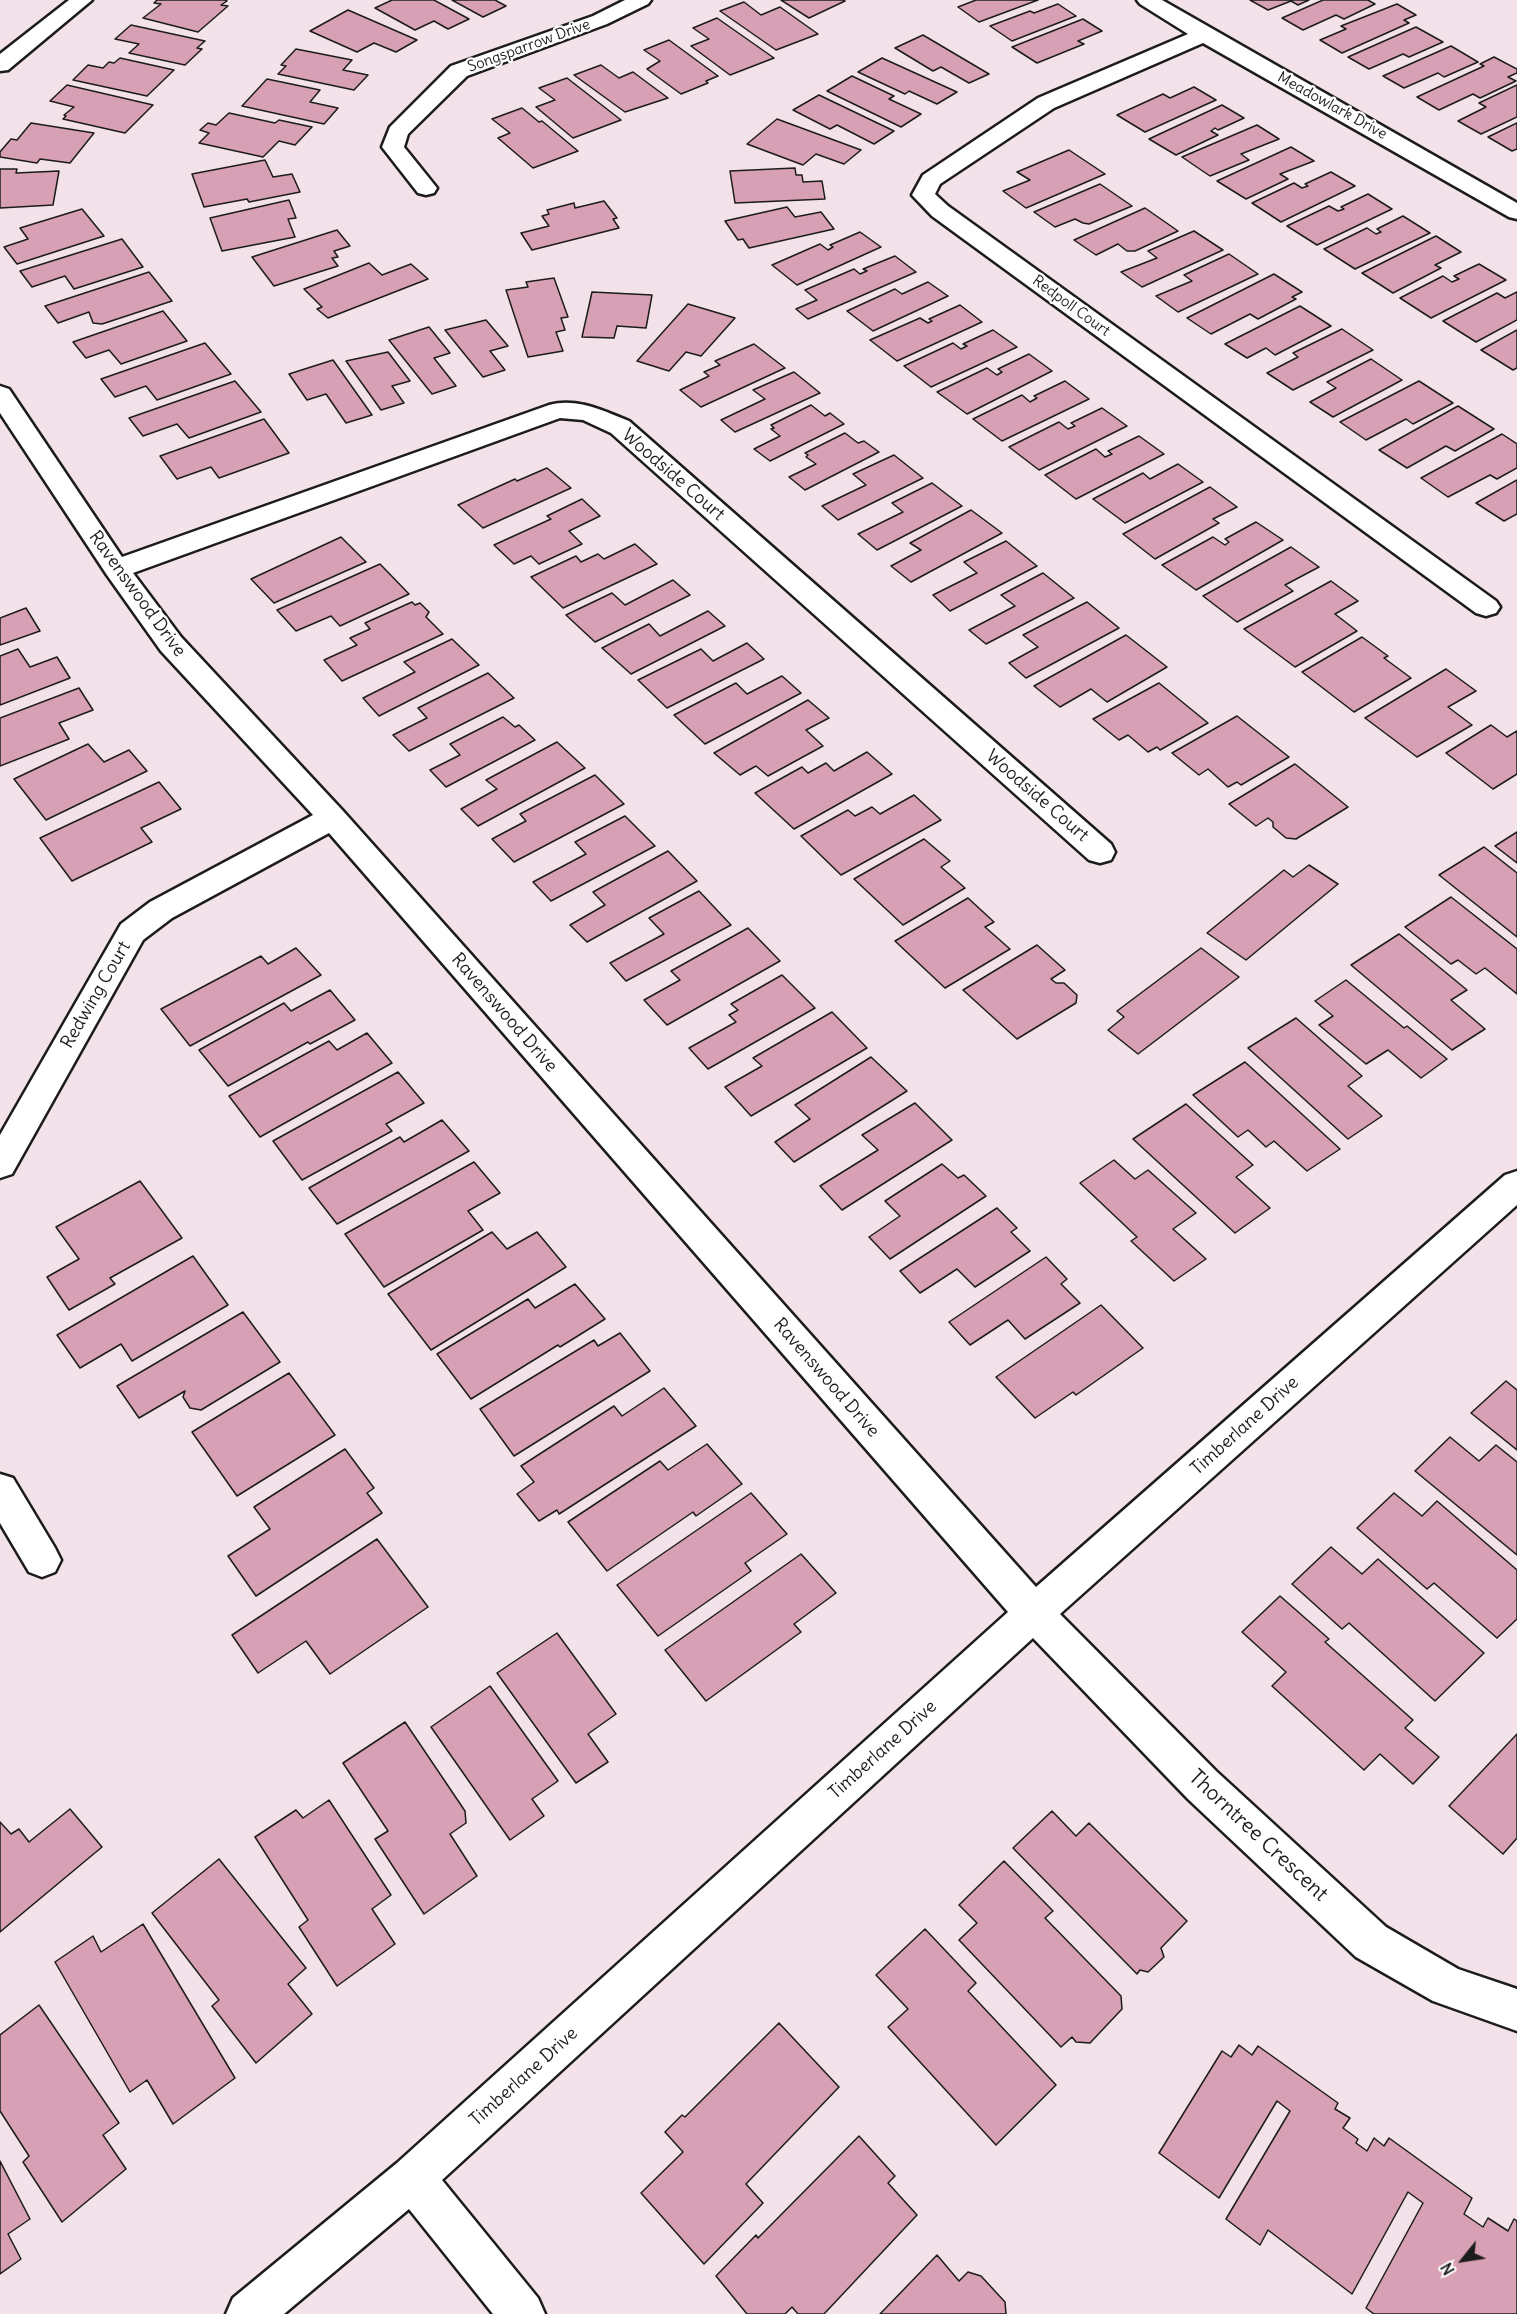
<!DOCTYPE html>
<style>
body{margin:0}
#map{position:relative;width:1517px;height:2314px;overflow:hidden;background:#f3e2e9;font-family:Delius,sans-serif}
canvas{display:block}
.north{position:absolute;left:1433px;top:2230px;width:60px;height:60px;-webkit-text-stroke:4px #fff;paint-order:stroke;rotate:240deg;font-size:16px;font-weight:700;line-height:24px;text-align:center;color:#1c1c1c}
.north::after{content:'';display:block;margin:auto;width:21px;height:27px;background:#1c1c1c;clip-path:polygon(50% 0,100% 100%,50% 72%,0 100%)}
</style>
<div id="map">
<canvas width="1517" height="2314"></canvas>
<div class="north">N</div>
</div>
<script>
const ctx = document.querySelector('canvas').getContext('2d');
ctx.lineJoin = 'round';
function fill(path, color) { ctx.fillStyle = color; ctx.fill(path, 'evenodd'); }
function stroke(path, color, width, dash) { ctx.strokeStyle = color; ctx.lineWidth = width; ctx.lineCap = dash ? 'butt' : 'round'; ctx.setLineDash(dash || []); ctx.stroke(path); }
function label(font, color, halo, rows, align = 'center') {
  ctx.font = font + ' Delius,sans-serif'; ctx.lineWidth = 4.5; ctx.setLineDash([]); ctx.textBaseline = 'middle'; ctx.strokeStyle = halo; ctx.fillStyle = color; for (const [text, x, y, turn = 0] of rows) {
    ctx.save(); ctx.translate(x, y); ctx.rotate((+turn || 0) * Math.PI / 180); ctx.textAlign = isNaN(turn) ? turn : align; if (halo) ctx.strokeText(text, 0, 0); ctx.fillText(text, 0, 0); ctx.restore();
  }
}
const building = new Path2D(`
 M157,0H225L227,1L221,5L228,6L198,32L143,18L161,4L154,3Z
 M392,0H434L469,19L448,29L434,21L415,30L375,8Z
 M452,0H495L506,6L483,17Z
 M781,0H843L845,1L809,18Z
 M976,0H1038L979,22L958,7Z
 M1250,0H1309L1298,5L1291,1L1268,10Z
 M1323,0H1368L1375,4L1344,19L1336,15L1303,30L1282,18Z
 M744,2L761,15L780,7L818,34L776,50L720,11Z
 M1058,4L1076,16L1012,41L990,26L1030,11L1034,13Z
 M1397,4L1416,15L1404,20L1409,23L1342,53L1320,40L1346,29L1341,26Z
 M348,10L417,40L396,52L374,43L357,52L310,31Z
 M717,18L774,58L730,75L691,46L709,39L693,28Z
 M1083,19L1102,31L1078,41L1084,44L1037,63L1012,47Z
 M131,25L205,41L197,48L202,49L185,65L129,53L139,44L115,39Z
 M1416,27L1443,42L1409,57L1403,54L1369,69L1348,57Z
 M923,35L989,74L969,83L941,67L933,71L895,48Z
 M669,40L718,76L706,81L708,83L681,94L647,69L660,61L644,50Z
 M1451,46L1478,62L1444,77L1438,73L1404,88L1383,76Z
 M296,49L352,60L343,70L368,75L354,90L278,74L286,66L281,65Z
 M1494,57L1517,69V73L1508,77L1516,81L1480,98L1473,94L1439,110L1417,97L1484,66L1480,64Z
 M120,58L174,70L147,96L73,80L88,65L103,68L109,62L114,63Z
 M882,58L957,92L937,104L909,91L905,94L858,72Z
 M601,65L619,78L633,72L668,98L625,112L574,75Z
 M852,76L894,96L889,99L921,114L901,127L827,91Z
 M567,78L621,120L573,138L536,107L555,100L539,88Z
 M267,79L320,90L310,102L338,108L324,124L242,106Z
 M67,85L153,105L125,133L63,119L66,116L64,115L74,107L50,101Z
 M1517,85V117L1481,134L1458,121L1486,107L1479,103Z
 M1194,87L1216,100L1145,132L1117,115L1163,94L1170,98Z
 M819,95L894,131L874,144L837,125L830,129L793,110Z
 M1222,105L1244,118L1218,130L1215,128L1211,131L1218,135L1176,155L1149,139Z
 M522,108L539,122L542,121L578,151L533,168L498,138L510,133L492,119Z
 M229,113L275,123L279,120L312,127L295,145L279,141L263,157L199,143L209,133L200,130L208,123L216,125Z
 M777,119L861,150L844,164L816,154L803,165L747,144Z
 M31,123L94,133L70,163L40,159L37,163L0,157V152L11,139L17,140Z
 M1517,123V149L1512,151L1488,137Z
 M1257,125L1279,139L1241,154L1249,160L1210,176L1182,157Z
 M1291,147L1314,161L1280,174L1288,179L1246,199L1217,181Z
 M1069,150L1105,174L1026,208L1003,191L1030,180L1017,172Z
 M265,160L273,177L292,174L300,192L249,202L247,199L204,207L192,174Z
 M795,168L796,175H802L803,182L822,181L825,199L735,203L730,171Z
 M0,169H17L16,173L59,171L53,205L0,208Z
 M1331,172L1355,186L1281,222L1252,203L1294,183L1302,188L1308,186L1305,184Z
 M1100,184L1132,206L1089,224L1083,223L1075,219L1055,227L1034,212Z
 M1368,194L1392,209L1317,245L1287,226L1329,206L1338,211L1344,209L1341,207Z
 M289,200L296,218L288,219L295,237L222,251L210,218Z
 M604,201L617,218L613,219L619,228L532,250L521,233L549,226L542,216L549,214L547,210L574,203L575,208Z
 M787,207L795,217L821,212L834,229L749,248L743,239L738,240L725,221Z
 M1145,208L1178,231L1135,251H1127L1118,244L1096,255L1074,240Z
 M82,209L104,236L17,264L4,247L28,239L20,228Z
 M1403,216L1430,233L1355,269L1324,249L1367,228L1376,234L1381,232L1377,229Z
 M337,230L350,246L334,251L338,257L332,258L338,266L274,286L252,257Z
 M1194,231L1223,250L1142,287L1121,272L1157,258L1148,251Z
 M860,232L881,247L797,285L772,265L820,244L828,250L833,247L830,245Z
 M1436,236L1461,252L1435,265L1441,268L1393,293L1362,273Z
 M122,239L143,267L74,289L65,276L32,287L20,271Z
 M1229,254L1258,274L1178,312L1156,296L1192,281L1184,275Z
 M895,256L916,272L808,319L796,309L817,300L805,290L854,269L860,274L867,271L863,269Z
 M369,263L382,275L411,264L428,279L328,318L317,309L322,307L304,289Z
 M1479,264L1506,280L1431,318L1400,298L1443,276L1452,282L1459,279L1454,276Z
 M149,272L172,301L102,324L93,323L89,312L58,323L45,306Z
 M1274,274L1302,292L1292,297L1296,299L1258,319L1250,314L1211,334L1187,318Z
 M554,278L568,317L561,318L565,330L556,332L563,351L528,357L506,290L528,287L526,282Z
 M928,282L948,296L873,331L847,311L895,289L902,294Z
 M592,292L652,295L646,328L617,326L614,338L582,337Z
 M1517,292V320L1476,342L1443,321L1497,293L1505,298Z
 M688,304L735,318L701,356L686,352L669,371L637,361Z
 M960,305L982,322L897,361L870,340L920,318L928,323L932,321L929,319Z
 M1300,306L1331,326L1275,355L1266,348L1247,358L1225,344Z
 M163,311L187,341L121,364L109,350L86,358L73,342Z
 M486,320L508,346L490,351L505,370L483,377L445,330Z
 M429,327L450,353L434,358L456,386L432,394L389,340Z
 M1342,329L1373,350L1293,390L1267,373L1298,357L1293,353Z
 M993,330L1017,347L931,387L904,366L953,343L961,349L967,346L963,344Z
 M1517,330V368L1513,370L1481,350Z
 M205,343L231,374L157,400L146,386L115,397L101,379Z
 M754,344L785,368L701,407L680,390L709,376L704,372L720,365L715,361Z
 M388,352L410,381L392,386L404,403L381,410L346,361Z
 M1029,354L1052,371L967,414L937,392L987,368L997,375L1002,372L998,369Z
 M1371,359L1402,380L1333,417L1310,402L1336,388L1327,382Z
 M333,360L372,415L346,423L326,394L307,400L289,374Z
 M794,372L820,393L735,432L721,420L765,399L753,390Z
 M235,381L261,412L189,438L177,424L143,436L129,418Z
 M1065,381L1089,399L1002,441L973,419L1022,395L1030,402L1037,398L1034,396Z
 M1419,381L1453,403L1413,424L1406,419L1366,440L1340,422Z
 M811,405L825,416L830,413L844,424L770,461L754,449L780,436L771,429L774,428L771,425Z
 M1458,406L1494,429L1455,451L1446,446L1407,468L1379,450Z
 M1102,408L1127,426L1039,470L1009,447L1059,422L1068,429L1075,426L1071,423Z
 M264,419L289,453L219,478L211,467L177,479L160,456Z
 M845,433L858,443L864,441L879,452L805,490L789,477L816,464L806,457L808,455L805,453Z
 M1502,434L1517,444V468L1497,479L1490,475L1448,497L1421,478Z
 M1139,436L1164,454L1076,499L1045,475L1096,449L1105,457L1112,454L1108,451Z
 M894,455L923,478L838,520L822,506L866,485L853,474Z
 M1178,464L1203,482L1125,523L1093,499L1143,473L1150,479Z
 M547,468L571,488L483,528L458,505L515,479L517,481Z
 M1517,480V514L1504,521L1476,503Z
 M932,483L962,506L877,550L858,534L903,512L892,503Z
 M1210,487L1237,507L1213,519L1219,523L1155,559L1123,534Z
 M582,499L600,516L569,531L582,544L539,564L531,556L514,564L494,545L551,519L547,516Z
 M971,510L1002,533L911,582L891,566L921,550L910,543Z
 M1256,522L1283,540L1196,590L1162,565L1213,537L1225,545L1229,542L1225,539Z
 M341,537L366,562L274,603L251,579Z
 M1006,541L1037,566L950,611L933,595L977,573L964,562Z
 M635,544L657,564L563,608L531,577L576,556L581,562L598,554L604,559Z
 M1291,547L1319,567L1285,585L1293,591L1237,622L1203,596Z
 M380,564L409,594L340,626L331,616L296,631L277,610Z
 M1043,573L1074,598L986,644L969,630L1015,606L1001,595Z
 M673,580L690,595L595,642L566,615L612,593L625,605Z
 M1331,581L1358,601L1335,614L1357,631L1295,667L1244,629Z
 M412,602L415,605L420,603L429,612L426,617L443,634L342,681L324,660L357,645L350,638L370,629L365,623Z
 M1087,602L1119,628L1026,678L1009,663L1038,647L1023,635Z
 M26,608L40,631L0,645V618Z
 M708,611L725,626L631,674L602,648L649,624L660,636Z
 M1126,635L1167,667L1107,702L1091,689L1060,707L1034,686Z
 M1362,637L1388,656L1384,658L1411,678L1354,712L1302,672Z
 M452,639L479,665L379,716L363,698L415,672L404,662Z
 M747,643L764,659L667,708L638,680L701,649L713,661Z
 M18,649L30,667L57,657L70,678L0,705V656Z
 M1446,669L1476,691L1448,707L1472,725L1417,757L1365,718Z
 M488,673L514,698L409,751L393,735L427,718L418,708Z
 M782,676L801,693L705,744L674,715L736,683L747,694Z
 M1159,683L1208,723L1160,750L1157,747L1148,752L1128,735L1119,740L1093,719Z
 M79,688L93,710L59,723L69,739L0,766V718Z
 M808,700L829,718L806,730L823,746L768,776L756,766L740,775L714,753Z
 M1237,716L1289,757L1241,785L1237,782L1228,787L1208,769L1199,775L1172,753Z
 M503,717L515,727L519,725L535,740L446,787L430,770L460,755L450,744Z
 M1491,725L1507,737L1517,731V774L1493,789L1446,753Z
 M557,742L585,768L478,826L461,809L497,789L486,780Z
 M88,744L104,762L129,750L147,771L46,820L14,779Z
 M867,752L892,774L794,829L755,793L802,767L808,773L826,763L834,771Z
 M1295,764L1348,807L1296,839L1286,838L1273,827V822L1268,818L1256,826L1229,804Z
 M595,775L624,804L514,862L492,839L526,821L520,814Z
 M159,782L181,809L141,828L152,842L72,881L40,838Z
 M914,795L941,820L841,875L801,836L848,810L855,816L872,807L880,814Z
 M625,816L655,846L551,901L533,882L586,854L575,842Z
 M1517,832V863L1495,846Z
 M924,839L950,861L941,867L965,888L903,925L854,879Z
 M1484,847L1517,873V937L1439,875Z
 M668,851L697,881L587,942L570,925L605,905L593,892Z
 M1309,865L1338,884L1246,960L1207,933L1284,870L1293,877Z
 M699,891L731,925L626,981L610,963L664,934L649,918Z
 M1451,897L1517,949V994L1485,968L1476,974L1458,960L1451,964L1405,927Z
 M968,898L994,922L985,927L1010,949L945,988L895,941Z
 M748,928L780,961L667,1025L644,1000L680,980L671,971Z
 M1399,934L1467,990L1451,1000L1485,1029L1452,1050L1351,965Z
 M1037,945L1065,970L1051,979L1056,983H1064L1077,995L1076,1003L1017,1039L963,990Z
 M296,948L321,975L190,1046L161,1009L261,956L268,964Z
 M1201,948L1239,977L1138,1054L1108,1030L1124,1017L1117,1011Z
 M782,975L815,1008L708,1069L689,1048L736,1022L729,1015L738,1010L731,1004Z
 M1346,980L1404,1028L1407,1026L1447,1059L1421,1078L1388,1050L1366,1064L1319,1025L1333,1016L1315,1001Z
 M330,990L355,1020L310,1044L308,1042L228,1086L199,1050L284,1003L291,1011Z
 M832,1012L867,1048L751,1116L725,1087L762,1066L753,1058Z
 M1296,1018L1362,1076L1348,1086L1382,1116L1348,1139L1248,1048Z
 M367,1033L392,1063L260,1137L229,1096L329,1041L337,1050Z
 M871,1057L907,1091L794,1162L775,1142L810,1119L795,1105Z
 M1245,1062L1340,1149L1307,1171L1274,1141L1266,1147L1248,1130L1238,1137L1193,1095Z
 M398,1072L424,1103L386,1124L392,1131L302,1180L273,1141Z
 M915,1103L952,1140L842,1210L820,1186L878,1150L862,1135Z
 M1186,1104L1253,1165L1236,1177L1270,1208L1235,1233L1133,1139Z
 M442,1120L469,1151L337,1224L309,1188L400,1137L404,1142Z
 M1114,1160L1135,1179L1148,1170L1196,1213L1173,1229L1206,1259L1174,1281L1131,1241L1137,1237L1080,1183Z
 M474,1162L500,1193L468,1211L483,1230L384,1287L345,1234Z
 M942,1164L958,1178L964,1175L986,1196L890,1259L869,1237L900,1216L885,1201Z
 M140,1181L182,1238L110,1278L115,1284L69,1310L47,1277L79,1259L56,1227Z
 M997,1208L1017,1228L1011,1232L1030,1251L975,1287L957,1269L920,1293L900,1271Z
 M492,1232L507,1249L537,1232L566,1267L431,1350L388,1294Z
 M193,1256L228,1305L132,1361L121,1344L80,1368L57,1335Z
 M1046,1257L1067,1279L1061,1284L1080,1303L1025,1339L1008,1320L970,1345L949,1322Z
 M575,1284L605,1319L560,1347L558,1345L471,1399L437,1354L528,1299L535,1308Z
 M1101,1305L1143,1348L1076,1395L1073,1392L1035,1418L996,1377Z
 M243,1312L280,1362L201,1410L190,1408L183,1397L185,1391L139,1418L117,1386Z
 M620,1333L650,1371L514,1456L480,1409L594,1340L598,1346Z
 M289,1373L335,1435L237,1496L192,1432Z
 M1506,1381L1517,1390V1450L1471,1413Z
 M664,1388L696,1426L559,1514L557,1510L539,1521L517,1494L534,1482L521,1466L614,1406L622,1416Z
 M1450,1437L1479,1461L1496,1445L1517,1462V1555L1415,1471Z
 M707,1444L742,1484L696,1516L693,1512L607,1571L568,1522L660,1461L668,1470Z
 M345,1449L374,1488L367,1493L382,1513L256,1596L228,1556L270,1529L254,1507Z
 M751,1493L787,1534L745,1563L751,1571L658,1636L617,1585Z
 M1394,1493L1422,1516L1437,1501L1517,1570V1619L1497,1638L1434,1583L1427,1589L1357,1528Z
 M377,1539L428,1607L330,1674L306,1641L258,1673L232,1635Z
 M1331,1547L1362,1574L1378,1559L1484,1653L1435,1701L1349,1623L1342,1629L1292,1584Z
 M801,1554L836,1593L794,1624L801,1632L706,1701L665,1650Z
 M1280,1596L1329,1639L1325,1642L1413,1720L1405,1728L1439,1757L1413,1784L1380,1754L1364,1770L1272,1686L1286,1672L1242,1632Z
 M557,1633L616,1714L588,1734L608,1762L576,1783L497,1673Z
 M490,1686L558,1781L532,1799L544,1816L510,1840L431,1727Z
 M405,1722L465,1811L466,1823L450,1834L477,1876L424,1914L375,1839L388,1831L343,1763Z
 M1517,1734V1838L1503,1854L1449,1806Z
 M329,1800L391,1895L372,1909L395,1944L337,1986L299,1927L308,1920L255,1837L296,1810L303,1818Z
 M70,1809L102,1847L0,1932V1822L11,1834L19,1829L29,1842Z
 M1052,1811L1076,1836L1089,1823L1187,1921L1161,1948L1164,1957L1148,1972L1140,1970L1137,1974L1013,1848Z
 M219,1859L306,1968L288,1984L312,2014L256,2063L212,2006L219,2000L152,1913Z
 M1004,1861L1053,1911L1045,1918L1121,1996L1122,2009L1090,2043L1076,2042L1072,2037L1061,2047L959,1940L977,1923L959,1905Z
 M143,1924L235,2078L173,2124L147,2080L130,2092L55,1962L93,1936L101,1952Z
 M925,1929L976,1983L968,1991L1056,2085L996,2145L888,2027L908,2009L876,1975Z
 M39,2005L119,2123L103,2135L126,2169L62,2222L23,2162L29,2156L0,2111V2035Z
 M779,2023L839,2087L746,2184L763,2203L704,2264L641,2193L683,2152L665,2132L682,2115L685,2117Z
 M1239,2045L1252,2055L1258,2046L1338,2103L1335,2109L1350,2118L1343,2128L1358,2139L1356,2143L1367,2151L1374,2138L1384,2146L1389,2138L1472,2198L1464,2214L1483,2227L1488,2218L1508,2231L1514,2219L1517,2221V2314H1374L1366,2308L1423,2203L1408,2192L1352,2294L1268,2230L1260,2245L1226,2219L1290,2111L1277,2101L1219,2198L1159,2153L1222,2051L1231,2057Z
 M859,2136L895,2176L888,2183L917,2215L824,2314H798L792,2307L785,2314H747L716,2276L756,2235L758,2238Z
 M0,2161L30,2219L8,2234L21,2259L0,2274Z
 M937,2255L959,2281L968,2272L981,2276L1005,2302L1006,2314H880Z`);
const minor = new Path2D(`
 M69,0H92L8,70L0,71V54Z
 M625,0H651L648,4L607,24L467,76L408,134L404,147L437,188L434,193L426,195L418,193L382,147L390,127L451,66L593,16Z
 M1137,0H1162L1517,203V219L1509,217L1203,43L1054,108L940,184L935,194L948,206L1496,601L1500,607L1496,613L1486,616L1476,613L932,216L912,195L923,175L1038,98L1188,34L1140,4Z
 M0,386L9,389L122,557L549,405C577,397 604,411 629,421L1111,844L1115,852L1111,860L1100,863L1089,860L611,433L583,420L560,418L133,573L181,637L343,811L1036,1587L1505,1175L1517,1171V1205L1060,1614L1216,1771L1386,1927L1458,1969L1517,1989V2031L1433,2001L1356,1957L1188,1799L1033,1638L442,2180L538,2298L545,2314H493L409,2209L284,2314H226L233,2298L397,2163L1008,1612L329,833L172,918L143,940L12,1174L0,1178V1135L121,924L150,902L313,815L161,651L107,575L0,413Z
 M0,1474L13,1478L55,1548L61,1560L55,1572L42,1577L29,1572L0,1523Z`);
const farStreetnames = [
 ["Songsparrow Drive",529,46,-20],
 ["Meadowlark Drive",1332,106,29],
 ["Redpoll Court",1071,306,36]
];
const streetNames = [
 ["Woodside Court",673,475,41],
 ["Ravenswood Drive",137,594,54],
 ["Woodside Court",1037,796,41],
 ["Redwing Court",96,995,-60],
 ["Ravenswood Drive",504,1013,49],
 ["Ravenswood Drive",826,1378,49],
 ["Timberlane Drive",1245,1426,-42],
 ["Timberlane Drive",883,1750,-42],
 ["Timberlane Drive",524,2077,-42]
];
const nearStreetnames = [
 ["Thorntree Crescent",1258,1836,43]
];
fill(building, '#d7a0b5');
stroke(building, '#1c1c1c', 1.5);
stroke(minor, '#1c1c1c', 5);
fill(minor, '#fff');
label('15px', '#1c1c1c', '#fff', farStreetnames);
label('18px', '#1c1c1c', '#fff', streetNames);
label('21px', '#1c1c1c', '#fff', nearStreetnames);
</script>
